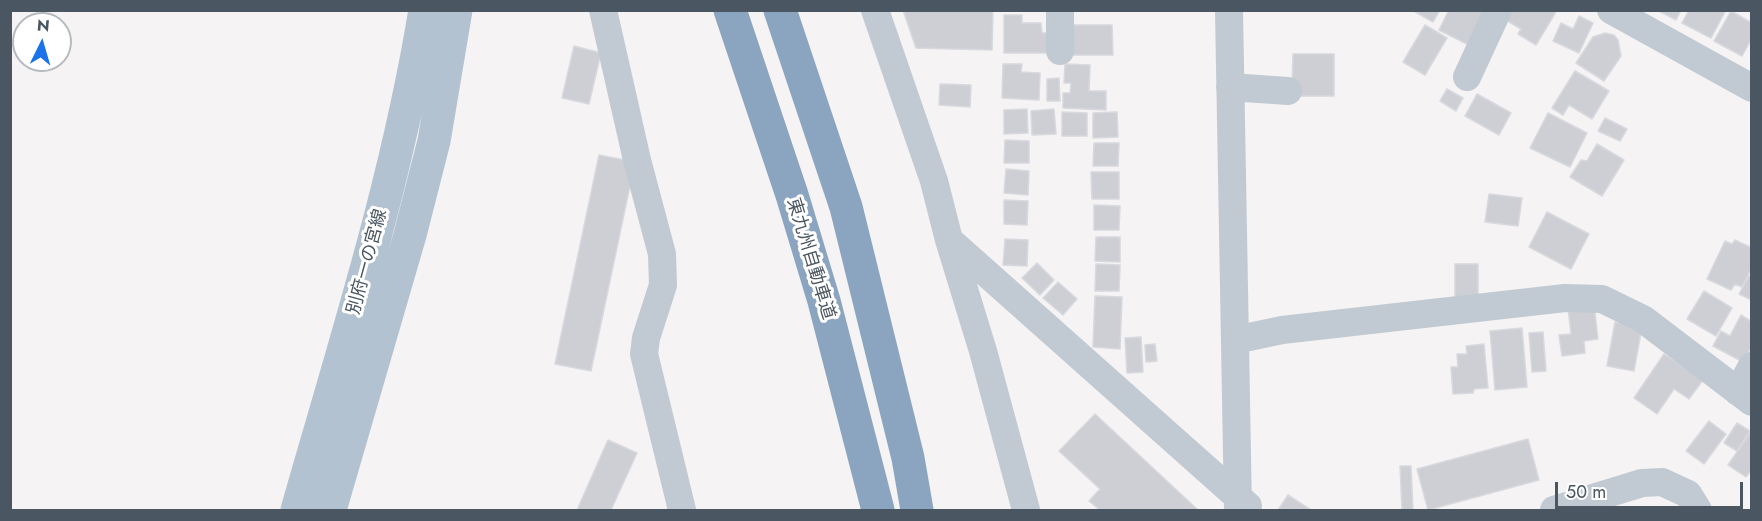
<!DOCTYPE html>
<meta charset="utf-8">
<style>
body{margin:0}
#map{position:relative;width:1762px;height:521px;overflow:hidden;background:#f5f3f3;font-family:Jost,sans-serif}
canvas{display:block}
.frame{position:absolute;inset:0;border:12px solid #4a5661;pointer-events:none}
.north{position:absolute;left:12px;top:12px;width:60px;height:60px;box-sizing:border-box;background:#fff;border:2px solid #b7bbc0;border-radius:50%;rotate:5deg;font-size:16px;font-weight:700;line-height:24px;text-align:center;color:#4a5661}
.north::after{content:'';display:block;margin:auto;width:21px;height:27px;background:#1a73e8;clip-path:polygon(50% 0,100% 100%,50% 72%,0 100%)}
.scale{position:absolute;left:1555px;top:482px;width:188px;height:27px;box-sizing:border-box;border:3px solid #4a5661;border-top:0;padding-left:8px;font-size:18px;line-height:21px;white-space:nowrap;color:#4a5661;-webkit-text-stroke:4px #fff;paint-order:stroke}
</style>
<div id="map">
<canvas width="1762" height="521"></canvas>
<div class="frame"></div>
<div class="north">N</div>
<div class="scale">50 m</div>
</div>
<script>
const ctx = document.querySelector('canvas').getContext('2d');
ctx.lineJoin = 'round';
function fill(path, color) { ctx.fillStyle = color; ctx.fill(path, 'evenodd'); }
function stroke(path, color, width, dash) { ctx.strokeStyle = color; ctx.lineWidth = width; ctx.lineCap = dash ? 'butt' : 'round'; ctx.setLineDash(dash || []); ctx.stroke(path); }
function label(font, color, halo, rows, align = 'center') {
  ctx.font = font + ' Jost,"Noto Sans JP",sans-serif'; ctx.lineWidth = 6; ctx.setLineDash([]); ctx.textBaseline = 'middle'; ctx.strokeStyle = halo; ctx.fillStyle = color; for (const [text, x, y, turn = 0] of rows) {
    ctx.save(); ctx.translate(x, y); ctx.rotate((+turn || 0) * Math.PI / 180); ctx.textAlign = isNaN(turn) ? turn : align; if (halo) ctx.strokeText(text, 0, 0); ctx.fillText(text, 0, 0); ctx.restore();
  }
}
const building = new Path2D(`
 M903,10H993L992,50L916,48Z
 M1412,10H1440L1433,22Z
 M1449,10H1489L1471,46L1439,30Z
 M1511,10H1557L1536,45L1518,34L1521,29L1506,20Z
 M1657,10H1681L1676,20Z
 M1689,10H1726L1711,38L1682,23Z
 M1731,11L1752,23V38L1742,56L1714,41Z
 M1004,15H1022V23H1041L1042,33H1047V53H1004Z
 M1579,16L1593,23L1579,53L1553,41L1561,23L1573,29Z
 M1072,25H1112L1113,55H1072Z
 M1425,25L1447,38L1425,75L1403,62Z
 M1605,33L1614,35L1618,40L1621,56L1604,81L1576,63L1593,37Z
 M574,46L601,53L589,104L562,98Z
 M1293,54H1334V96H1298L1292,89Z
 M1003,64H1022L1021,72L1040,73L1039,100L1002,98Z
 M1065,64L1090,65L1089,91H1106V110L1063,108V93H1070L1071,83H1064Z
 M1575,71L1609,91L1592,119L1569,105L1563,115L1552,108Z
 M1059,78L1060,101H1047V79Z
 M940,84L971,85L970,107L939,105Z
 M1447,89L1463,98L1456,111L1440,101Z
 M1477,94L1511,113L1499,135L1465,116Z
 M1027,109L1028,133L1004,134V110Z
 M1054,109L1056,134L1032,135L1031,111Z
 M1062,112L1087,113V136H1062Z
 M1117,112L1118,137L1093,138V113Z
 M1548,113L1587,133L1570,167L1530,148Z
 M1605,118L1627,129L1620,141L1598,131Z
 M1005,140L1029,141V163H1004Z
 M1094,143H1119L1118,166H1093Z
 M1597,144L1624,160L1602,196L1570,177L1581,160L1587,161Z
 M599,155L635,162L591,371L555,364Z
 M1006,169L1029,171L1028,195L1004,193Z
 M1091,172H1119V199H1092Z
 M1489,194L1522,198L1518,226L1485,222Z
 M1004,200L1028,201L1027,225L1004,224Z
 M1094,205L1120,206L1119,230H1094Z
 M1547,212L1589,234L1571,269L1529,247Z
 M1096,237H1120V262L1095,261Z
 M1005,239L1028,240L1027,266L1003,265Z
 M1735,240L1752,248V267L1742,287L1735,284L1731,290L1707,279L1725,241L1732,244Z
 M1037,263L1054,280L1040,295L1022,278Z
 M1096,264L1120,265L1119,291H1095Z
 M1455,264H1478V300L1455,299Z
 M1749,276L1752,277V300L1739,294Z
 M1058,282L1077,299L1063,315L1043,298Z
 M1704,291L1732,308L1716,336L1687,319Z
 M1095,296L1122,297L1120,349L1093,347Z
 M1594,305L1598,339L1584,341L1585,353L1562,356L1559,335L1571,334L1568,308Z
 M1741,315L1752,322V346L1743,362L1713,346L1721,331L1730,336Z
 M1615,322L1642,327L1634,371L1607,366Z
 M1522,328L1527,387L1495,390L1490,331Z
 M1543,332L1546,371L1532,372L1529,333Z
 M1141,337L1143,372L1127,373L1125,338Z
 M1155,344L1157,361L1146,362L1145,345Z
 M1484,344L1488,388L1474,389L1473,393L1453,394L1451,367H1458L1457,354H1467L1466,346Z
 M1664,354L1703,380L1689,399L1674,389L1657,414L1634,398Z
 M1095,414L1198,510H1100L1089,501L1100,489L1059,451Z
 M1709,421L1726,434L1704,464L1686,451Z
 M1737,423L1750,431L1737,451L1724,443Z
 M1752,430V469L1746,477L1728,465Z
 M1528,439L1539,480L1428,510L1417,469Z
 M608,440L637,453L611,510H577Z
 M1400,466H1411L1413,510H1402Z
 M1288,495L1311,510H1278Z`);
const street = new Path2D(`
 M603,10L637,160L662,254L663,285L646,338L644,354L682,510
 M875,10L934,181L949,240L983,351L1026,510
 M1060,10V51
 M1229,10L1238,510
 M1611,10L1752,88
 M1467,77L1498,10
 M1230,87L1288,91
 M949,240L1248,506
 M1235,340L1282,330L1565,298L1602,299L1643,319L1752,402
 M1738,392L1752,366
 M1554,510L1642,483L1662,482L1688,494L1698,510`);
const primary = new Path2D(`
 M297,510C344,345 397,181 425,10
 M330,510L410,235L434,141L456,10`);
const highway = new Path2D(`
 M730,10L792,195L824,301L878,510
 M780,10L846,207L908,458L917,510`);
const streetNames = [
 ["東九州自動車道",810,259,73],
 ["別府一の宮線",368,262,-75]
];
fill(building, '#cdcfd5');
stroke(building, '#d7d9de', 1.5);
stroke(street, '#c1cad2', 28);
stroke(primary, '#b3c2d1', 33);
stroke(highway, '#8ba5c1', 33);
label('18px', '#4a5661', '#fff', streetNames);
</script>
